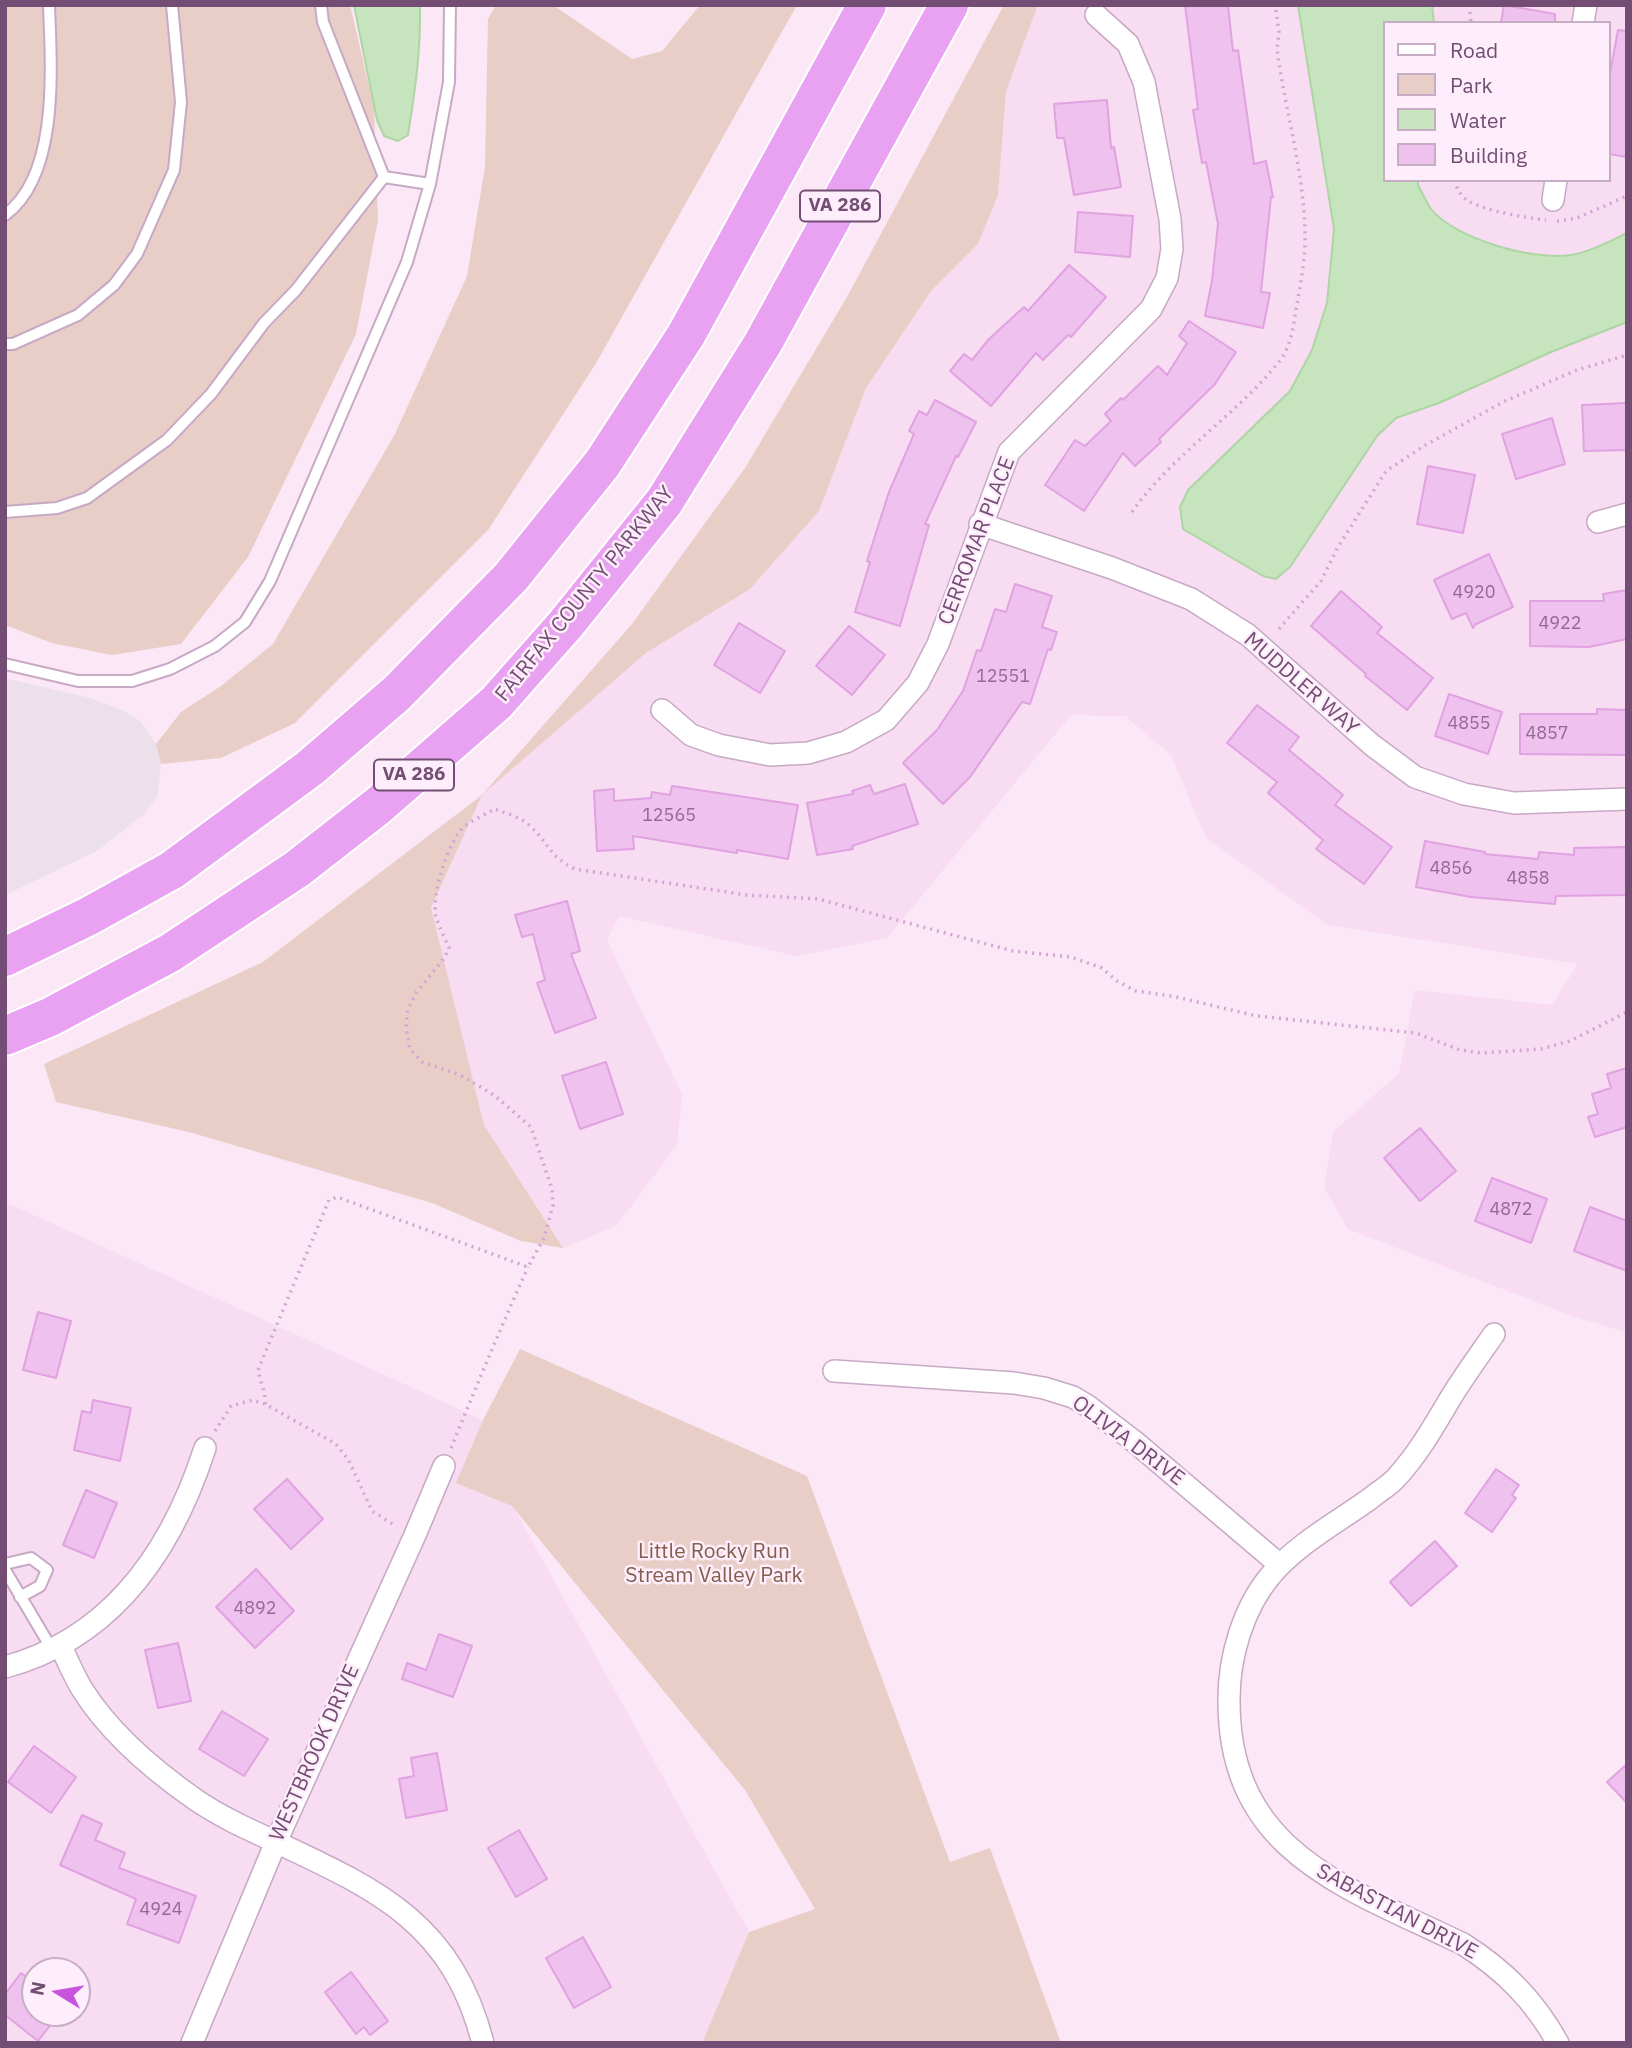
<!DOCTYPE html>
<style>
body{margin:0}
#map{position:relative;width:1632px;height:2048px;overflow:hidden;background:#fbe7f6;font-family:"IBM Plex Sans",sans-serif}
canvas{display:block}
.frame{position:absolute;inset:0;border:7px solid #734d73;pointer-events:none}
.legend{position:absolute;left:1383px;top:21px;width:228px;height:161px;box-sizing:border-box;background:#feedfa;border:2px solid #c6adc4;margin:0;padding:9px 12px;list-style:none;font-size:21px;color:#734d73}
.legend li{display:flex;align-items:center;gap:14px;height:35px}
.legend b{width:35px;border:2px solid #c6adc4}
.north{position:absolute;left:21px;top:1957px;width:70px;height:70px;box-sizing:border-box;background:#feedfa;border:2px solid #c6adc4;border-radius:50%;rotate:281deg;font-size:19px;font-weight:700;line-height:28px;text-align:center;color:#734d73}
.north::after{content:'';display:block;margin:auto;width:24px;height:32px;background:#c854dd;clip-path:polygon(50% 0,100% 100%,50% 72%,0 100%)}
</style>
<div id="map">
<canvas width="1632" height="2048"></canvas>
<div class="frame"></div>
<ul class="legend">
<li><b style="height:9px;background:#fff"></b>Road</li>
<li><b style="height:19px;background:#e8cec6"></b>Park</li>
<li><b style="height:19px;background:#c6e4bd"></b>Water</li>
<li><b style="height:19px;background:#efc1ee"></b>Building</li>
</ul>
<div class="north">N</div>
</div>
<script>
const ctx = document.querySelector('canvas').getContext('2d');
ctx.lineJoin = 'round';
function fill(path, color) { ctx.fillStyle = color; ctx.fill(path, 'evenodd'); }
function stroke(path, color, width, dash) { ctx.strokeStyle = color; ctx.lineWidth = width; ctx.lineCap = dash ? 'butt' : 'round'; ctx.setLineDash(dash || []); ctx.stroke(path); }
function label(font, color, halo, rows, align = 'center') {
  ctx.font = font + ' "IBM Plex Sans",sans-serif'; ctx.lineWidth = 5; ctx.setLineDash([]); ctx.textBaseline = 'middle'; ctx.strokeStyle = halo; ctx.fillStyle = color; for (const [text, x, y, turn = 0] of rows) {
    ctx.save(); ctx.translate(x, y); ctx.rotate((+turn || 0) * Math.PI / 180); ctx.textAlign = isNaN(turn) ? turn : align; if (halo) ctx.strokeText(text, 0, 0); ctx.fillText(text, 0, 0); ctx.restore();
  }
}
const residential = new Path2D(`
 M1038,5H1627V1332L1572,1316L1348,1229L1324,1188L1333,1132L1399,1073L1415,990L1552,1005L1578,964L1328,925L1206,838L1171,755L1125,716L1071,715L887,938L797,956L619,916L607,940L682,1094L677,1145L617,1225L563,1248L484,1125L431,909L482,795L646,653L750,589L819,511L866,388L931,291L978,244L998,195L1006,91ZM1385,23H1609V180H1385Z
 M5,1202L483,1420L457,1483L512,1505L749,1932L702,2043H5ZM35,1971H77V2013H35Z`);
const industrial = new Path2D(`
 M5,678L90,698L122,710L141,722L156,744L161,764L158,795L144,814L97,851L5,895Z`);
const green = new Path2D(`
 M5,5H350L374,107L378,220L356,334L248,557L181,644L112,655L52,643L5,625Z
 M496,5H553L632,59L662,51L700,5H797L595,365L488,530L295,723L221,758L161,764L156,744L181,712L221,686L273,644L395,434L467,276L485,167L488,19Z
 M1004,5H1038L1006,91L998,195L978,244L931,291L866,388L819,511L750,589L646,653L482,795L431,908L484,1125L563,1248L521,1241L432,1203L189,1132L56,1102L44,1064L263,962L482,795L632,624L745,468L847,297Z
 M520,1349L807,1476L950,1862L990,1848L1061,2043H702L749,1932L815,1909L745,1790L512,1506L456,1483L483,1420Z`);
const water = new Path2D(`
 M354,5H420C421,50 415,91 408,135L398,141L384,136L377,120Z
 M1298,5H1432L1434,23H1385V180H1418V185C1422,192 1426,202 1431,209C1455,239 1533,261 1571,255C1590,252 1610,241 1627,233V322L1551,352L1439,403L1396,418L1377,436L1290,567L1276,579L1263,576L1183,529L1180,507L1188,490L1290,391L1312,350L1327,303L1334,229Z`);
const building = new Path2D(`
 M1185,5H1228L1233,51L1238,50L1254,164L1266,161L1273,197H1271L1261,292L1270,293L1263,328L1205,316L1212,281L1218,224L1206,162L1202,163L1193,110L1198,109Z
 M1504,5L1555,14V23H1501Z
 M1618,30L1627,31V157L1609,154V79Z
 M1107,100L1111,148L1114,147L1121,187L1074,195L1064,138H1057L1054,104Z
 M1078,212L1133,216L1130,257L1075,252Z
 M1069,265L1106,297L1071,337L1068,335L1043,360L1036,353L991,406L950,371L964,354L972,360L989,339L1024,307L1028,311Z
 M1189,321L1236,352L1215,384L1159,439L1161,442L1135,466L1123,453L1084,511L1045,485L1075,440L1085,446L1111,421L1105,414L1121,398L1123,400L1158,366L1167,375L1187,343L1179,336Z
 M935,400L976,422L958,457L956,456L925,524L929,525L900,626L855,612L870,562L867,561L889,492L914,434L909,431L919,411L927,415Z
 M1627,403V450L1584,451L1582,405Z
 M1552,418L1565,464L1516,479L1502,434Z
 M1428,466L1475,475L1463,533L1417,524Z
 M1489,554L1513,607L1476,624L1473,628L1466,613L1452,619L1434,580Z
 M1015,584L1052,596L1042,627L1057,632L1051,650L1048,649L1030,704L1022,702L970,777L943,804L903,763L937,730L963,691L977,650L981,651L995,609L1006,612Z
 M1627,590V639L1589,647L1530,646V601H1604L1603,594Z
 M1341,591L1382,627L1377,633L1433,678L1407,710L1365,676L1366,674L1311,626Z
 M739,623L785,651L760,693L714,665Z
 M849,626L885,655L852,695L816,666Z
 M1449,694L1502,712L1488,754L1435,736Z
 M1257,705L1299,737L1289,750L1343,795L1335,805L1392,847L1364,884L1316,849L1323,840L1268,793L1277,782L1227,743Z
 M1597,709L1627,710V755L1520,754V714H1597Z
 M905,784L918,824L852,846L853,849L817,855L807,803L853,794L852,791L870,785L874,794Z
 M672,786L798,805L788,859L737,850V853L633,836L634,849L597,851L594,791L614,789V801L651,798L652,792L670,795Z
 M1425,841L1485,852V854L1538,859L1539,852L1574,855V848L1627,847V895L1556,896L1555,904L1471,897L1416,887Z
 M567,901L580,951L571,954L596,1018L555,1033L537,983L545,980L533,934L522,937L515,915Z
 M606,1062L623,1114L580,1129L562,1076Z
 M1627,1068V1127L1595,1137L1588,1117L1598,1114L1592,1094L1611,1088L1607,1074Z
 M1420,1128L1456,1171L1420,1201L1384,1158Z
 M1492,1178L1547,1199L1531,1243L1475,1221Z
 M1590,1207L1627,1221V1271L1574,1251Z
 M38,1312L71,1321L56,1378L23,1370Z
 M93,1400L131,1408L120,1461L74,1450L82,1411L91,1413Z
 M1496,1469L1519,1485L1512,1495L1516,1498L1492,1532L1465,1513Z
 M287,1479L323,1519L291,1549L254,1509Z
 M86,1490L117,1503L94,1558L63,1545Z
 M1435,1541L1457,1566L1411,1606L1390,1582Z
 M256,1569L294,1611L255,1648L216,1607Z
 M439,1634L472,1646L453,1697L402,1679L407,1663L426,1670Z
 M178,1643L191,1701L158,1708L145,1650Z
 M222,1711L268,1739L244,1776L199,1749Z
 M34,1746L76,1777L51,1813L8,1782Z
 M437,1753L447,1810L406,1818L399,1779L414,1776L411,1758Z
 M1627,1764V1803L1607,1782Z
 M82,1815L102,1824L95,1840L125,1853L119,1868L196,1896L179,1943L127,1924L136,1899L60,1865Z
 M519,1830L547,1879L516,1897L488,1848Z
 M583,1937L611,1987L574,2008L546,1958Z
 M351,1972L388,2021L370,2035L364,2027L356,2034L325,1992Z
 M21,1973L35,1983V2013H60L38,2041L5,2015V1994Z`);
const path = new Path2D(`
 M1469,5L1471,23
 M1454,180C1457,189 1461,197 1470,202C1487,211 1526,218 1546,220
 M1557,221L1577,218L1627,196
 M1132,512C1172,455 1234,417 1278,363C1291,348 1293,328 1296,309C1301,283 1306,255 1305,229C1303,169 1285,109 1277,49L1279,32L1275,5
 M1279,629L1321,581L1338,547L1386,471L1424,446L1503,402L1577,370L1627,355
 M265,1404C266,1393 260,1381 258,1370L329,1200L337,1197L528,1267L544,1238L553,1206L552,1189L531,1127L494,1095L460,1075L422,1062L410,1049L406,1027L408,1009L416,993L445,957L449,948C445,938 439,927 436,917C431,896 448,840 465,826C474,819 485,815 494,809C506,813 521,817 530,826C550,844 547,855 575,869L747,895L818,899L1013,951L1071,957L1102,968L1117,981L1136,991L1172,996L1257,1016L1416,1033L1460,1050L1482,1053L1541,1049L1570,1041L1627,1012
 M215,1431L231,1406L253,1400L265,1404L336,1444L349,1461L372,1511L396,1526
 M451,1448C476,1387 501,1327 528,1267`);
const service = new Path2D(`
 M321,5L323,22L384,177
 M5,215C60,175 51,65 49,5
 M5,344H13L78,315L114,285L137,254L174,170L181,102L172,5
 M5,512L57,508L87,498L167,440L211,394L264,323L296,290L384,177L430,184
 M5,664L78,681H132L170,669L215,646L245,622L270,581L407,262L430,184L449,82L450,5
 M5,1564L31,1558L47,1570L40,1586L20,1597
 M5,1570L53,1651`);
const minor = new Path2D(`
 M1583,23L1586,5
 M1553,200L1556,180
 M1598,522L1627,514
 M980,524L1112,568L1191,599L1248,635L1372,745L1415,777L1464,794L1514,803L1627,799
 M662,710L691,735L719,745L770,755L808,753L846,742L886,720L918,683L938,644L1009,452L1151,309L1167,278L1172,249L1170,219L1144,82L1128,44L1096,15
 M1494,1334C1478,1357 1461,1380 1447,1404C1431,1431 1417,1455 1396,1478C1389,1486 1379,1491 1371,1498C1338,1522 1297,1544 1271,1575C1243,1608 1229,1657 1229,1699C1228,1853 1346,1887 1463,1944C1504,1970 1534,2000 1558,2043
 M834,1371L1014,1383L1044,1388L1073,1397L1088,1406L1135,1442L1280,1565
 M61,1647C68,1661 74,1676 82,1689C110,1734 153,1770 196,1800C221,1817 248,1829 276,1842C378,1890 452,1923 483,2043
 M5,1667C113,1638 172,1550 205,1448
 M192,2043L276,1842L415,1535L444,1466`);
const motorway = new Path2D(`
 M5,957L89,916L172,870L310,768L397,693L511,577L602,464L686,335L867,5
 M5,1036L50,1017L170,953L297,869L379,805L496,703L565,625L664,502L763,343L949,5`);
const numberNames = [
 ["4920",1474,593],
 ["4922",1560,624],
 ["12551",1003,677],
 ["4855",1469,724],
 ["4857",1547,734],
 ["12565",669,816],
 ["4856",1451,869],
 ["4858",1528,879],
 ["4872",1511,1210],
 ["4892",255,1609],
 ["4924",161,1910]
];
const shields = [
 [840,206,80],
 [414,775,80]
];
const shieldNames = [
 ["VA 286",840,206],
 ["VA 286",414,775]
];
const streetNames = [
 ["CERROMAR PLACE",977,541,-69],
 ["FAIRFAX COUNTY PARKWAY",585,594,-51],
 ["MUDDLER WAY",1301,684,41],
 ["OLIVIA DRIVE",1128,1441,37],
 ["WESTBROOK DRIVE",315,1753,-66],
 ["SABASTIAN DRIVE",1397,1912,28]
];
const parkNames = [
 ["Little Rocky Run",714,1552],
 ["Stream Valley Park",714,1576]
];
fill(residential, '#f7dcf2');
fill(industrial, '#ece1eb');
fill(green, '#e8cec6');
fill(water, '#c6e4bd');
stroke(water, '#aed5a4', 2);
fill(building, '#efc1ee');
stroke(building, '#e0a2e0', 2);
stroke(service, '#c7a9c5', 14);
stroke(minor, '#c7a9c5', 24);
stroke(motorway, '#fff', 42);
stroke(path, '#d4a4d3', 3.5, [2, 5]);
stroke(service, '#fff', 10);
stroke(minor, '#fff', 21);
stroke(motorway, '#e8a2f1', 38);
label('18px', '#926a92', null, numberNames);
for (const [x, y, w] of shields) { const box = new Path2D(); box.roundRect(x - w / 2, y - 15.5, w, 31, 5); ctx.fillStyle = '#feedfa'; ctx.fill(box); stroke(box, '#734d73', 2); }
label('bold 19px', '#734d73', null, shieldNames);
label('21px', '#734d73', '#feedfa', streetNames);
label('21px', '#845e4c', '#feedfa', parkNames);
</script>
